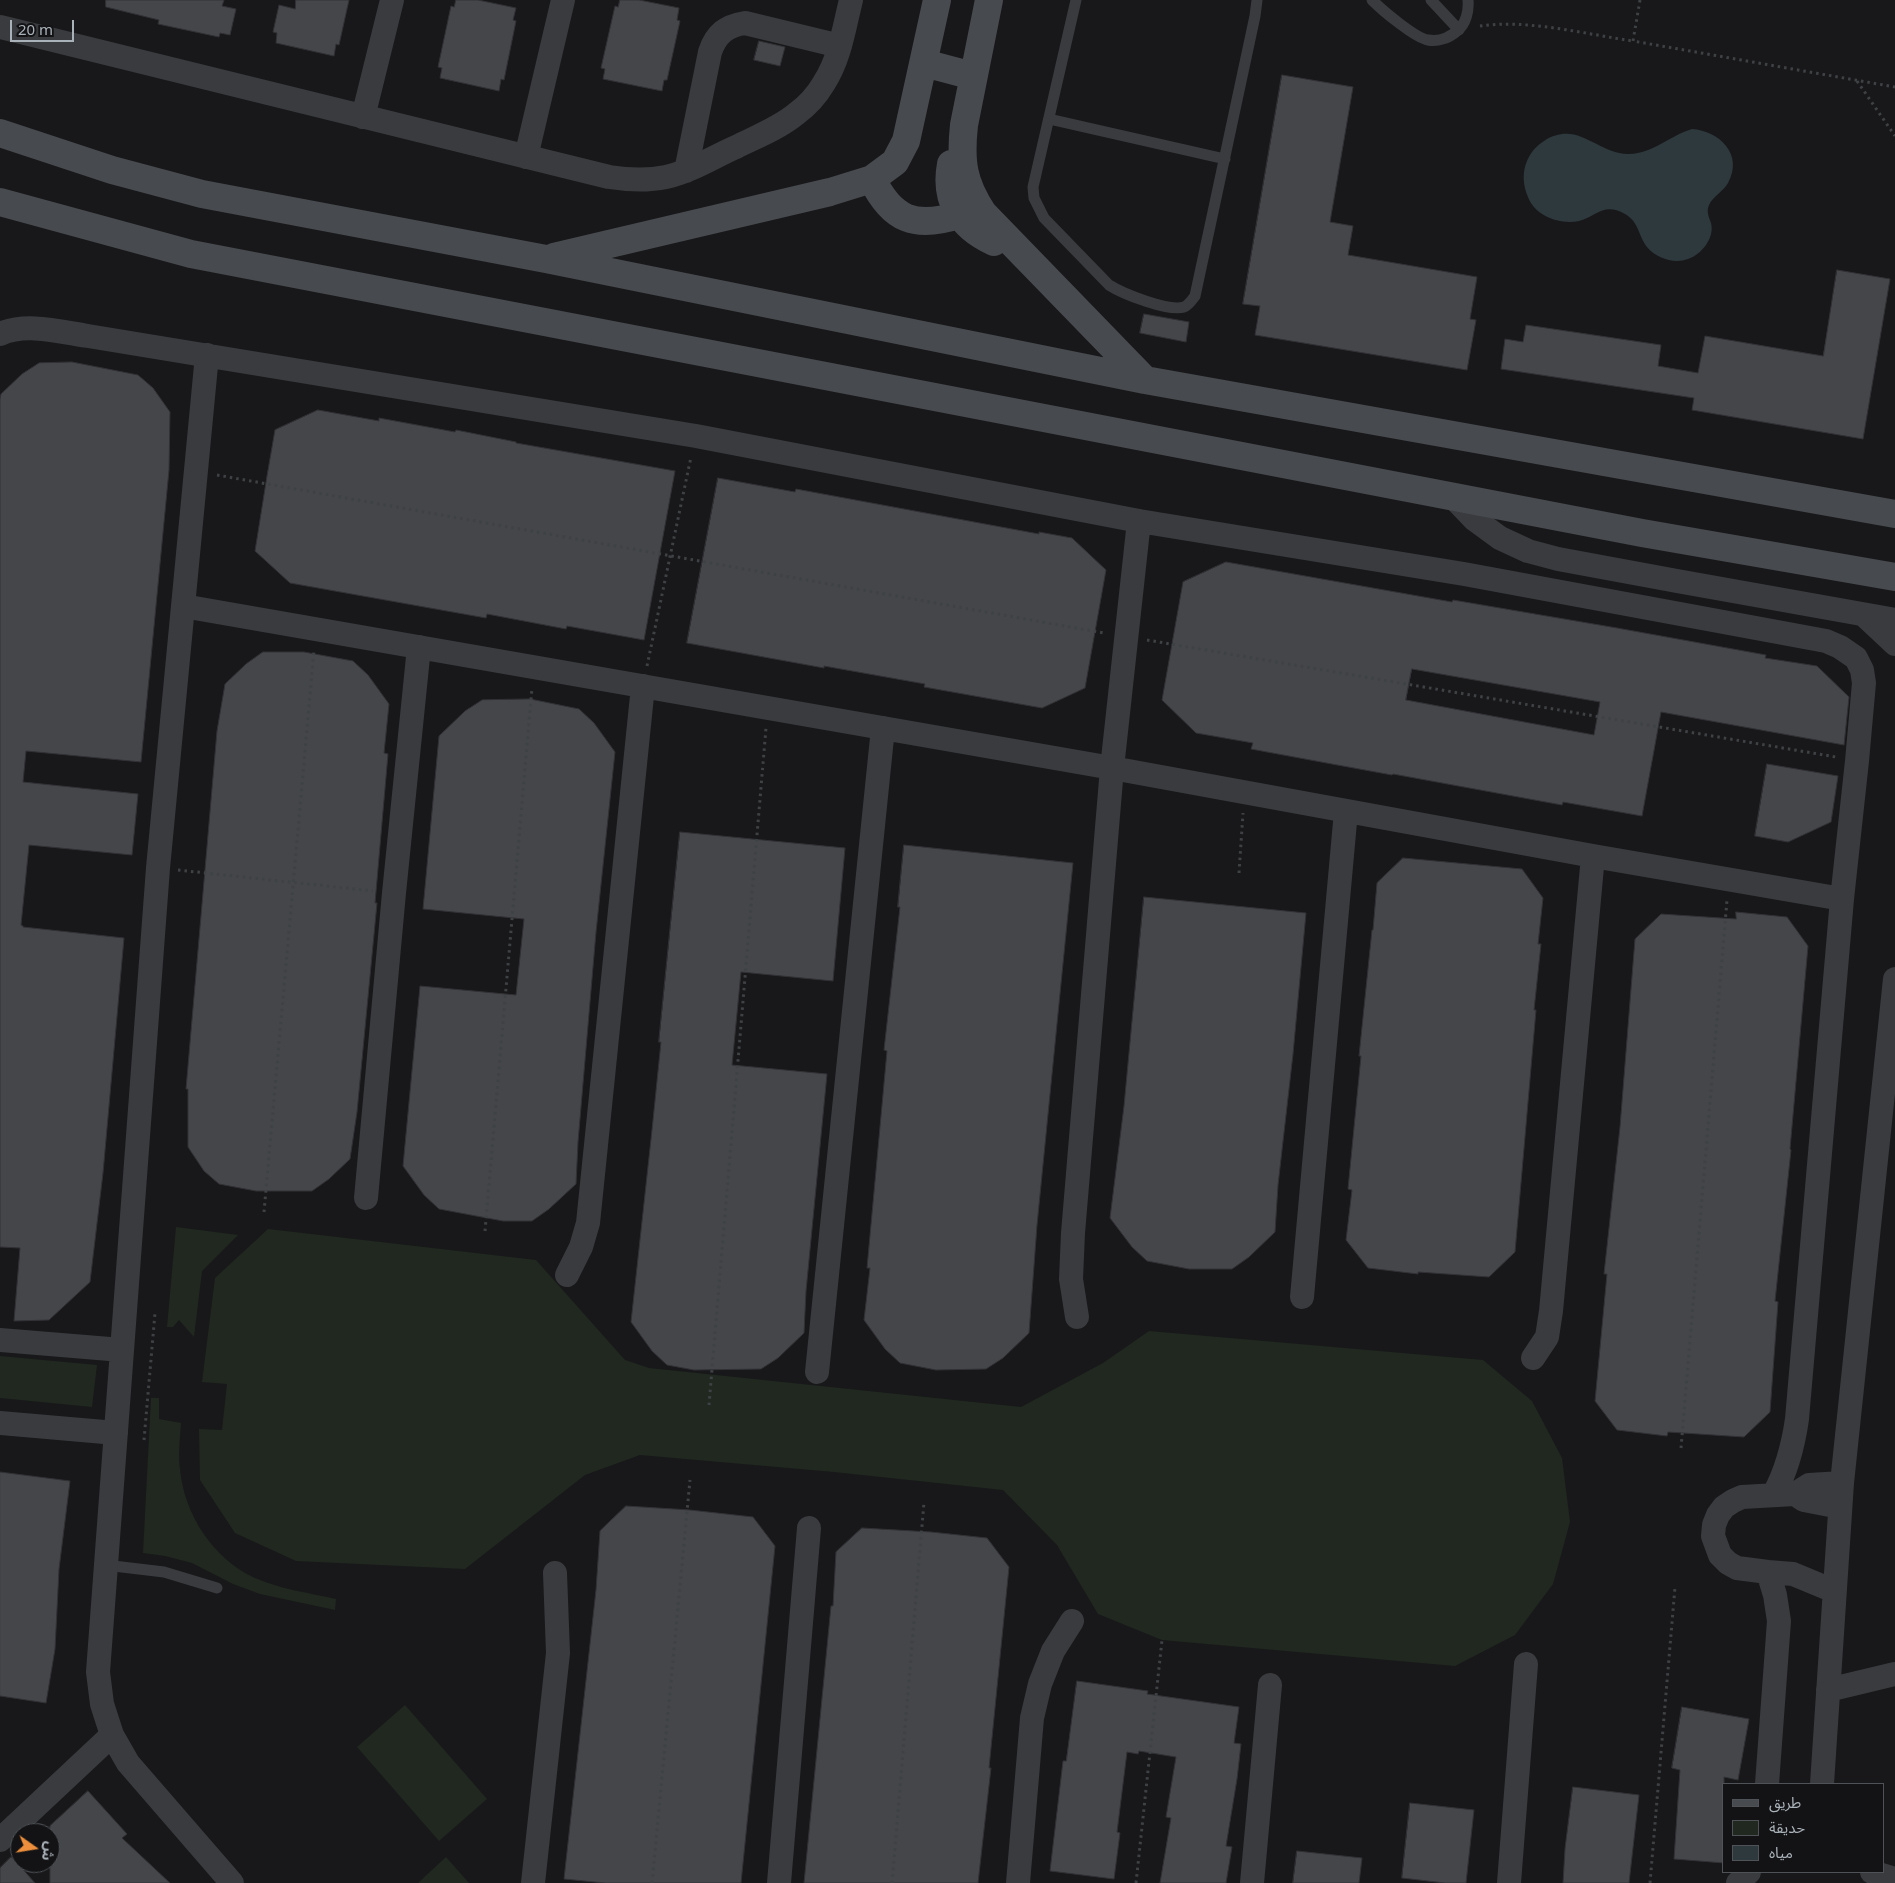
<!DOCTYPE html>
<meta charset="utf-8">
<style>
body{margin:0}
#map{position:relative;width:1895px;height:1883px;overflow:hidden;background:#18181a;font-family:"Noto Sans","Noto Sans Arabic",sans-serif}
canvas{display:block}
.legend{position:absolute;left:1722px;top:1783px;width:162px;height:90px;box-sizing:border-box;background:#131315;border:1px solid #4f5357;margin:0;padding:6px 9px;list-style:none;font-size:15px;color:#aab2b9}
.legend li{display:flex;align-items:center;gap:10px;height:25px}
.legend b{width:25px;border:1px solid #4f5357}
.north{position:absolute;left:10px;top:1823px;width:50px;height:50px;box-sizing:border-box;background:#131315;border:1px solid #4f5357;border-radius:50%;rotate:103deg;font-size:14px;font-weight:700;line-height:20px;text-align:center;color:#aab2b9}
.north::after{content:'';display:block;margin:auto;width:18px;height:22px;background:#ed8f3c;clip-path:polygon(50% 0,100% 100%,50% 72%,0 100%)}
.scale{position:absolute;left:10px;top:20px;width:64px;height:22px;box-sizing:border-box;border:2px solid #aab2b9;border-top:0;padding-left:6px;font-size:15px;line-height:18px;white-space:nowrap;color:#aab2b9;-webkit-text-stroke:4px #131315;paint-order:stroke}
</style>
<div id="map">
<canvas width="1895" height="1883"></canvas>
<ul class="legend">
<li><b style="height:6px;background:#474a4e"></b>طريق</li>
<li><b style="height:14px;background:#202820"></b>حديقة</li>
<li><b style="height:14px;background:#2e393d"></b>مياه</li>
</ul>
<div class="north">ش</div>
<div class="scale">20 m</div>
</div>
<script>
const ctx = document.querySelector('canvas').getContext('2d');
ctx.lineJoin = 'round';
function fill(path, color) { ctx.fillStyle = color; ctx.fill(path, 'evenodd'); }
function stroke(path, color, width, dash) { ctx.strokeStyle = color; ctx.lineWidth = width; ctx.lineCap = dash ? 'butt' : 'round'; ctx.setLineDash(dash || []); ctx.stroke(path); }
const green = new Path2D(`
 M176,1227L238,1235L202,1271L194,1337L179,1320L173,1327H167Z
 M268,1229L536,1260L625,1360L649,1368L1021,1407L1103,1363L1149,1331L1483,1360L1532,1401L1562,1458L1570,1522L1553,1584L1515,1635L1455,1666L1162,1640L1098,1614L1057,1545L1003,1490L834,1472L640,1455L585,1475L465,1569L296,1561L235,1533L200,1480L199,1429L222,1430L227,1384L202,1382L215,1278Z
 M0,1356L97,1365L92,1407L0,1398Z
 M151,1398H159V1419L181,1423C180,1438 178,1454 180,1469C184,1514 213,1559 255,1578C280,1589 309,1593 336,1599L335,1610L260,1594L233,1584L192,1563L165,1556L143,1553Z
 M405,1705L487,1799L439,1841L357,1747Z
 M446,1857L469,1883H418Z`);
const water = new Path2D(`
 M1692,129C1719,131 1744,154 1728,183C1724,191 1713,196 1709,205C1706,212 1709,217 1711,223C1715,238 1701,255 1688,259C1675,264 1657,259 1647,247C1638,235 1639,222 1625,214C1604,202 1597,216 1579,221C1560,225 1535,216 1528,197C1523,186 1522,172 1527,161C1531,152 1536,146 1544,141C1578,119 1598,155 1629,154C1654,153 1669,136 1692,129Z`);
const building = new Path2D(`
 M106,0H224L222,6L236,9L230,35L220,33L219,37L158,24L159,20L106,7Z
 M296,0H349L339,45L336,44L334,56L276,43L277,33L273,32L279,5L295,9Z
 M456,0H478L516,8L513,20L516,21L504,80L501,79L499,91L440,78L442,68L438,67L451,6L454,7Z
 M620,0H639L679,8L677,20L680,21L667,80H664L662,91L603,79L605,69L601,68L615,6L618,7Z
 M759,41L785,47L780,66L754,60Z
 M1282,75L1353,87L1330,222L1353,226L1348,255L1477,277L1470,319L1476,320L1467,370L1255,335L1260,306L1243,304Z
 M1837,270L1890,279L1863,439L1692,410L1694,398L1501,369L1505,339L1523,342L1526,325L1661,345L1658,366L1698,373L1705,336L1823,356Z
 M1144,314L1189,322L1186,342L1140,333Z
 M72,362L138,375L153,388L170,412L169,470L141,762L26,751L23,782L138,794L132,855L29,845L21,925L23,926V927L124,938L103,1173L90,1282L49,1320L14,1321L20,1248L0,1247V399L1,394L22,374L39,363Z
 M318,410L379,421V418L455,432L456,430L516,442V443L675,471L644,640L567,626L566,629L487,614L486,618L290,583L255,551L267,476L275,430Z
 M718,478L795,492L796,489L1039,534V532L1072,538L1106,570L1085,688L1042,708L924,687L925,684L824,666V668L687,643Z
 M1226,562L1452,602L1453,600L1617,628L1766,655L1765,658L1817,666L1849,697L1844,745L1661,712L1642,816L1563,802L1562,805L1393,774L1392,775L1332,764L1251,749L1253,743L1196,733L1162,700L1183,582ZM1412,669L1600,702L1594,735L1406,700Z
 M263,652H304L353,661L368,675L389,704L384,753L388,754L375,903H377L357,1112L350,1159L329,1179L312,1191H256L219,1184L204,1171L188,1147V1089H186L217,731L225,684L246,664Z
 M530,699L579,709L594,723L615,752L596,932L578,1142L576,1184L549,1209L532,1221H503L439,1209L424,1195L403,1166L420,986L516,995L524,919L423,909L439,736L465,711L482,700Z
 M1767,764L1838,776L1831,822L1788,842L1755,836Z
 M680,832L845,848L833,981L741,972L732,1065L827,1074L806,1291L804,1333L778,1358L761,1369L694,1370L667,1365L652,1351L631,1322L652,1130L661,1042H659Z
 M904,845L1073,863L1037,1225L1029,1333L1003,1358L986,1369L936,1370L900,1363L885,1349L864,1320L870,1268H867L887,1051L884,1050L900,907H898Z
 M1403,858L1522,869L1543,898L1538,944H1541L1534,1010H1536L1515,1252L1489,1277L1418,1272V1274L1368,1268L1346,1240L1352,1190L1348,1189L1361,1056H1359L1372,930H1373L1377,883Z
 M1144,897L1306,913L1293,1054L1278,1185L1275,1232L1249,1257L1232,1269H1189L1147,1261L1132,1247L1110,1218L1124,1106Z
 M1736,912L1787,917L1808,946L1790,1149L1791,1150L1775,1301L1778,1302L1770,1412L1744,1437L1668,1432L1667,1436L1617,1430L1595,1401L1607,1274H1604L1620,1127L1635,939L1661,914L1736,919Z
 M0,1472L70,1481L59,1569L55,1649L46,1703L0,1696Z
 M626,1506L690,1510L753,1517L775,1546L741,1883H605L564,1879L596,1590L600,1531Z
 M862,1528L931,1532L987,1538L1009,1567L989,1768H991L978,1883H804L831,1606H833L836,1552Z
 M1077,1681L1148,1691L1147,1694L1239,1707L1234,1743L1241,1744L1237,1779L1226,1846L1232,1847L1226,1883H1160L1171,1818L1166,1817L1176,1757L1139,1751L1138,1754L1127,1752L1117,1832L1120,1833L1114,1879L1050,1871L1063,1761H1066Z
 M1682,1707L1749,1719L1738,1780L1724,1777V1863L1674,1859L1680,1770L1672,1768Z
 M1573,1787L1639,1795L1629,1883H1563L1565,1849Z
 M88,1791L127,1834L122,1838L170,1883H50V1826Z
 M1410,1803L1474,1810L1466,1883H1445L1402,1878Z
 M1297,1851L1362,1858L1359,1883H1293Z
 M11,1857L19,1865L35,1883H0V1868Z`);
const path = new Path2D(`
 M1640,0L1633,41L1895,87
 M1480,26C1527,19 1585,34 1633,41
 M1857,81L1895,136
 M217,475L1104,633
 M1147,640L1836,757
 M647,666L691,457
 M178,870L373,891
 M1239,873L1243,813
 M264,1212L314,650
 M485,1231L532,688
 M709,1405L766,728
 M144,1440L155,1313
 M1681,1448L1727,900
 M652,1883L690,1480
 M892,1883L924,1502
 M1136,1883L1162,1640
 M1650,1883L1675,1587`);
const lane = new Path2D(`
 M1076,0L1033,187L1034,198L1044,218L1109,285C1123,294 1169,312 1184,307C1189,305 1192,300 1195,296L1255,16L1257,0
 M1372,0C1382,10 1415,38 1428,40C1438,42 1449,38 1457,31C1466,24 1469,11 1468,0
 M1431,0L1459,30
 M1049,119L1225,159
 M105,1565L164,1572L217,1588`);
const street = new Path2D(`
 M0,27L609,177C628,180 647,181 666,177C690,172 713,157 736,147C756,137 779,128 796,114C807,106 817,95 824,83C840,58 844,28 851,0
 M363,117L392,0
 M526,157L563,0
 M686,171L710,52C716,34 726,26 745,23L840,46
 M0,334C26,322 61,332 88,336L696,436L1139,521L1464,574L1826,641L1840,647L1856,658L1862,670L1864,683L1857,761L1842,899L1797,1419C1793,1447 1787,1470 1774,1494
 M207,355L158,868L98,1672L102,1704L112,1735L128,1763L232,1883
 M1453,497L1474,519L1500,538L1528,551L1558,559L1677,581L1895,620
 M183,606L1112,768L1593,856L1842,899
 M1864,615L1895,644
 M366,1198L394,893L419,647
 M567,1275L581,1247L588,1223L643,686
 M1302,1297L1346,811
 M1077,1317L1071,1279L1073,1233L1112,768L1139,521
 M0,1340L122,1350
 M1533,1358L1547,1337L1551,1311L1593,856
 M817,1372L883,728
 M0,1423L116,1433
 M1795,1494L1809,1485L1842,1483
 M1834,1591L1793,1574L1768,1572L1737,1568L1728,1563L1720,1555L1713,1536L1714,1525L1718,1515L1724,1507L1733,1501L1742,1497L1795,1494L1804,1500L1840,1507
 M1828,1690L1895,1674
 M1767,1784L1779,1621L1775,1595L1768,1572
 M1822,1784L1842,1483L1895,979
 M0,1840L112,1735
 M1872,1872L1895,1879
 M533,1883L558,1653L555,1573
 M779,1883L809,1528
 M1018,1883L1032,1718L1040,1684L1053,1651L1072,1621
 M1252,1883L1270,1685
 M1509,1883L1526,1664
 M1738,1883L1749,1872`);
const secondary = new Path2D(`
 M989,0L964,125C960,162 963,183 983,213L1145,380
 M924,63L973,76
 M0,133L112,170L202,194L546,259L1145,380L1895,514
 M951,164C944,201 961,227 994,242
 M872,179C892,220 915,229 959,215
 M0,202L191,254L1642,533L1895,577
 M554,257L830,192L872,179L895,162L906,141L937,0`);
fill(green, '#202820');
fill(water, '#2e393d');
fill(building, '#44464a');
stroke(building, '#323236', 1);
stroke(path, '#3f4245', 3, [2.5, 4]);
stroke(lane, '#393b3e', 11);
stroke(street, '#393b3e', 24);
stroke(secondary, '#474a4e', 28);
</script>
